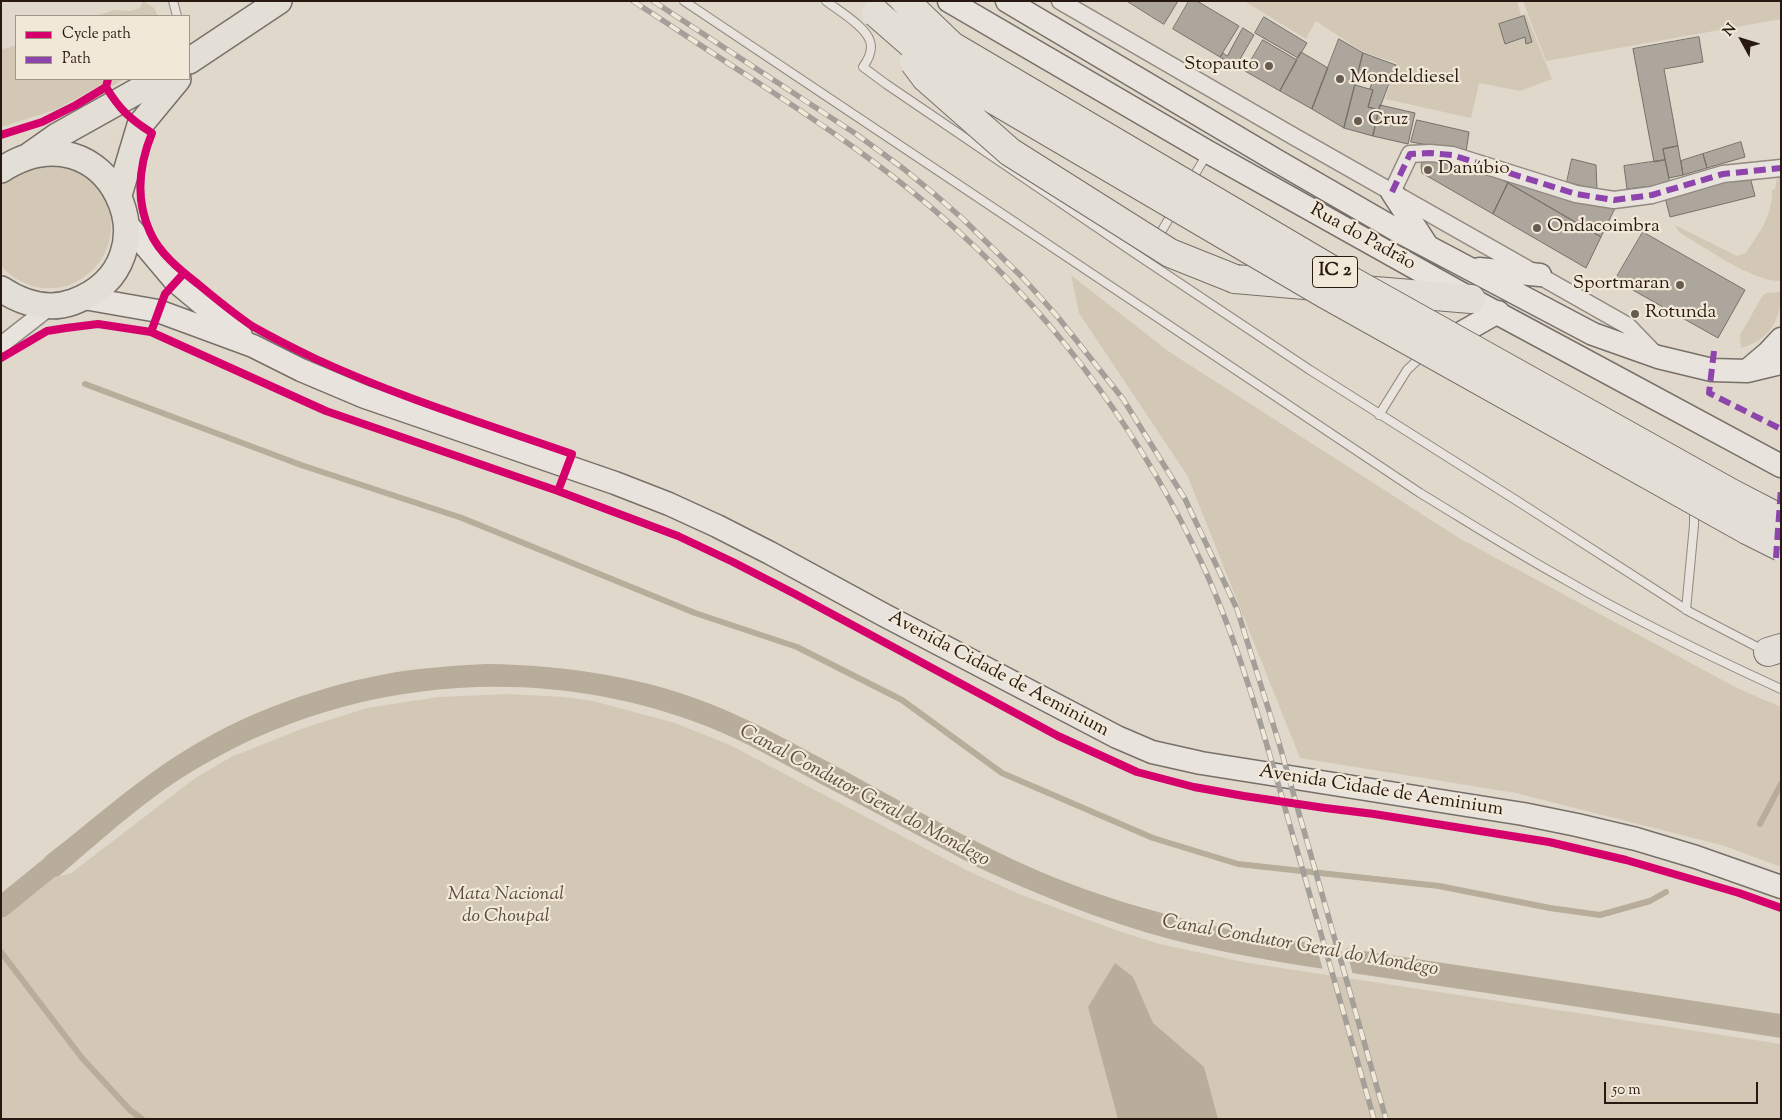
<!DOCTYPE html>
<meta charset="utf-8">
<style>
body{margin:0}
#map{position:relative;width:1782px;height:1120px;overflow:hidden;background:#e0d8ca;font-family:"Sorts Mill Goudy",serif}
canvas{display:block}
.frame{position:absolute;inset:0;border:2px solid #281812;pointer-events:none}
.legend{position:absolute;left:15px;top:15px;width:175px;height:65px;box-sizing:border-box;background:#f1e8d7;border:1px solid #a19588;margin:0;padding:6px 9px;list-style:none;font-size:15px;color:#281812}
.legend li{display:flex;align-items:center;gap:10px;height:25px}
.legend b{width:25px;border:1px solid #a19588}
.north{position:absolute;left:1717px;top:15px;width:50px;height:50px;-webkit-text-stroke:4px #f1e8d7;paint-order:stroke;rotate:309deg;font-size:14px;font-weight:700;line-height:20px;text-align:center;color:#281812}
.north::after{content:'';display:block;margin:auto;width:18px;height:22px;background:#281812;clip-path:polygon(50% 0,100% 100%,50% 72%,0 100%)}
.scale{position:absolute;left:1604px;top:1082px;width:154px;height:22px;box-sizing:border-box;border:2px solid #281812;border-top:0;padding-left:6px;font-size:15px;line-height:18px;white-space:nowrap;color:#281812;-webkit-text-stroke:4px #f1e8d7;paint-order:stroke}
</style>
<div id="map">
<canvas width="1782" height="1120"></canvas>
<div class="frame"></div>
<ul class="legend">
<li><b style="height:6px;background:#d6006c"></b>Cycle path</li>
<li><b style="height:6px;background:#8e44ad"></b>Path</li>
</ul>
<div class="north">N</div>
<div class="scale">50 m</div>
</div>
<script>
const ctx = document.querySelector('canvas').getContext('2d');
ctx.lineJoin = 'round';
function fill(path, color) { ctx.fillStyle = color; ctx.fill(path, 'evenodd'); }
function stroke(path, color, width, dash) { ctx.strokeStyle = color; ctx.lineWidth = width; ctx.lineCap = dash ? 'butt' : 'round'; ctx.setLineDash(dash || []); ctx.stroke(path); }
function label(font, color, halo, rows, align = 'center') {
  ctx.font = font + ' "Sorts Mill Goudy",serif'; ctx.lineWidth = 4.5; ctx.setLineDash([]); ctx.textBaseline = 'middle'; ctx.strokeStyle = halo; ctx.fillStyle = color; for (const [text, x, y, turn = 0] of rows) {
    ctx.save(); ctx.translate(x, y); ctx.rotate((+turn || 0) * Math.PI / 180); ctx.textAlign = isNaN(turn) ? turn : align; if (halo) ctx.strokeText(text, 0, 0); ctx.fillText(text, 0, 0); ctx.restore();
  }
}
const green = new Path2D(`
 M143,1L154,8L158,16H96L114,10L130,11L140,8Z
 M1244,1H1517L1521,15L1526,14L1552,79L1520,91L1479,83L1471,118L1385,99L1397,63L1363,52L1316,21L1306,39Z
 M1523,1H1781V19L1546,61Z
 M16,45V79H124L112,86L101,85L55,110L1,127V50Z
 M42,163C50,164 58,163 65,165C127,183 126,267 66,286C55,289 43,289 33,286C21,282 9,276 1,265V186L5,181Z
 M1778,172H1781V281C1754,282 1709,250 1685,236L1678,231L1675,225L1737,256L1746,253C1759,232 1773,216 1772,190L1775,189Z
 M1071,275L1168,351L1459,538L1739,689L1781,707V867L1725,846L1516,793L1300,758L1187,475L1079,313Z
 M1781,292C1781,321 1769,340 1741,348L1740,335L1763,295L1767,293Z
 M509,694L563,697L593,701L675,723L730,745L968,871L1019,894L1118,931L1160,944L1248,963L1781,1044V1119H1V915L47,878L70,874L194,779L231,757L304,728L367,708L438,697Z`);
const water = new Path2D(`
 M486,664C567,665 648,677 723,709C756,723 787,740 819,757C883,791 946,828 1012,859C1088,895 1168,917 1251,934L1781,1014V1038C1667,1020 1553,1003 1440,986C1350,972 1258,962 1170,939C1102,921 1038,895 975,866C923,838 871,810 819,783C782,763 745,741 706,726C543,662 354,677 203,765C150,795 105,837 59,876L47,878L39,868L46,856C94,819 141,776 194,745C249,712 318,687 381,675C415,668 451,666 486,664Z
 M1115,963L1133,977L1153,1023L1204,1067L1218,1119H1118L1088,1007Z`);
const pier = new Path2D(`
 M1315,941L1345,945L1353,975L1323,970Z`);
const stream = new Path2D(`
 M85,384L301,465L462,518L695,613L797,647L902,700L1002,773L1153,838L1238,864L1439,886L1550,908L1600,915L1650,901L1666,892
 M1760,824L1781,784
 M1,952L82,1058L130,1110L142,1119`);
const canal = new Path2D(`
 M1,907L65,855`);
const building = new Path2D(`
 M1127,1H1178L1164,24Z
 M1189,1H1197L1239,26L1220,57L1173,29Z
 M1524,16L1532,42L1526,44L1525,37L1505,44L1499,24Z
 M1264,17L1307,43L1298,58L1255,33Z
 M1243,28L1254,35L1236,66L1220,57L1223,53L1227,56Z
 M1699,37L1703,62L1664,69L1678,146L1663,149L1665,160L1654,162L1633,49Z
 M1339,39L1363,53L1344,128L1312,109Z
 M1263,40L1297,60L1280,91L1245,71Z
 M1301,52L1328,68L1312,109L1280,91Z
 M1363,53L1396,65L1379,110L1368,107L1373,90L1370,89L1373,79L1358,74Z
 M1355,85L1373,90L1368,107L1379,110L1373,136L1344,128Z
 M1380,105L1415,113L1408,144L1373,136Z
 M1417,120L1469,132L1466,152L1411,142Z
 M1741,142L1745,157L1707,168L1703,154Z
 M1678,146L1683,175L1669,178L1663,149Z
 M1703,154L1707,168L1683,175L1681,161Z
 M1572,159L1596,165L1597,190L1567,182Z
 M1432,160L1498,178L1508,183L1493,214L1422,173L1421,165L1423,161Z
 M1665,160L1670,184L1627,189L1624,166Z
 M1749,173L1755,196L1670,217L1665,197Z
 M1509,180L1617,204L1601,237L1508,183Z
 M1508,183L1601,237L1586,268L1493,214Z
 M1643,232L1745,290L1718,338L1615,280Z`);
const lane = new Path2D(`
 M173,1L177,16
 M684,1L1420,493C1468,522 1515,552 1564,579C1634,620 1707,655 1781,689
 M826,1C839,11 865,26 870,41C873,50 868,60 863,67L886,84L1133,252L1310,370L1522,504L1690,612L1763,650
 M1191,181L1207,154
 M1157,239L1174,210
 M1379,415L1407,370L1424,354
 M1686,610L1694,525V507`);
const street = new Path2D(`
 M1060,1L1293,136L1628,326L1655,354
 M1392,192L1410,154L1430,153L1452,155L1576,194L1614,200L1652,195L1723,174L1781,168
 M1,345L51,306`);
const secondary = new Path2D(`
 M949,1L1208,152L1471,299L1781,466
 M1007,1L1277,161L1400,232L1593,334L1658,357L1712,370L1747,371L1781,363
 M1392,192L1426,244
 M127,224L175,281L241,336
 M1479,269L1540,275
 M84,298L158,311L253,346L301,370L365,397L615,483L669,504L717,526L770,553L884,615L1117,737L1152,752L1201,763L1523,814L1577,825L1636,839L1696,857L1781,887
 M1447,341L1498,312
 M1749,369L1768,353L1781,339`);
const primary = new Path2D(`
 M189,61L279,1
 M30,155L57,136L159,79
 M1,170C107,101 182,262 73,302C48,311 22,303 1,289
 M119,195L140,125L178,79`);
const highway = new Path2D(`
 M1235,279L1316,286
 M1363,290L1471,299
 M1768,652L1781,648`);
const rail = new Path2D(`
 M633,1C673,27 712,53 751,78C823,125 895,173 959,232C1062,325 1147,443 1205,570C1242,653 1266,741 1291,829C1319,925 1346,1022 1374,1119
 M653,1L856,134L904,169L932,192L963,219L1023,278L1057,316L1123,399L1185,499L1237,609L1279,743L1386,1119`);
const highwayBridge = new Path2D(`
 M905,1L952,46L1339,274L1731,493L1781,519
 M876,13L938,67L1325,294L1747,530L1781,547
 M914,62L926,78L1010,152L1170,253L1235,279`);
const quiet = new Path2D(`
 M1392,192L1410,154L1430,153L1452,155L1576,194L1614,200L1652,195L1723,174L1781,168
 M1714,351L1709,393L1781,429
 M1776,558L1781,488`);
const cycleway = new Path2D(`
 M108,79L106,87C120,110 130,119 152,133C139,165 135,199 150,232C159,253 180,270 198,284C216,299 233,313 252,326C273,338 295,349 316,359C398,397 486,424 572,454L558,491
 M1,135L42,122L76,105L106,87
 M151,332L165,294L184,273
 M1,358L47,331L66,328L98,324L151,332L326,411L558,491L678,536L733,562L795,594L1058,736L1137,772L1194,787L1244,796L1325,808L1374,814L1549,842L1626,860L1739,893L1781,908`);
const markers = [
 [1269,66,5,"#685b52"],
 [1340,79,5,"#685b52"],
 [1358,121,5,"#685b52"],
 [1428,170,5,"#685b52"],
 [1537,228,5,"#685b52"],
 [1680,285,5,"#685b52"],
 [1635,314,5,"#685b52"]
];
const shields = [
 [1335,272,45]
];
const shieldNames = [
 ["IC 2",1335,272]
];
const poiNames = [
 ["Stopauto",1259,66,"right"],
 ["Mondeldiesel",1350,79],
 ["Cruz",1368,121],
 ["Danúbio",1438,170],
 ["Ondacoimbra",1547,228],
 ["Sportmaran",1670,285,"right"],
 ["Rotunda",1645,314]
];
const streetNames = [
 ["Rua do Padrão",1362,238,29],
 ["Avenida Cidade de Aeminium",998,675,28],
 ["Avenida Cidade de Aeminium",1381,792,9]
];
const parkNames = [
 ["Mata Nacional",506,896],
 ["do Choupal",506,918]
];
const waterNames = [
 ["Canal Condutor Geral do Mondego",864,797,28],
 ["Canal Condutor Geral do Mondego",1300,947,10]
];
fill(green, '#d3c8b5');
fill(water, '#b8ac9a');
fill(pier, '#e0d8ca');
stroke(stream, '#b8ac9a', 6);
stroke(canal, '#b8ac9a', 21);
fill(building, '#aca69c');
stroke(building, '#777069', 1);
stroke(lane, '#918a81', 10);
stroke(street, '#918a81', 19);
stroke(secondary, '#777069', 25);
stroke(primary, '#777069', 28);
stroke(highway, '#777069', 30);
stroke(lane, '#e8e3dc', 8);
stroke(street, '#e8e3dc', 16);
stroke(secondary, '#e8e3dc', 22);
stroke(primary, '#e3dfd6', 25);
stroke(highway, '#e3dfd6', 28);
stroke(rail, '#a49f99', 5.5);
stroke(rail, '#f1e8d7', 4, [11]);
stroke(highwayBridge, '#777069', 30, []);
stroke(highwayBridge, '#e3dfd6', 28);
stroke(quiet, '#8e44ad', 6, [12, 6]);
stroke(cycleway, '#d6006c', 8);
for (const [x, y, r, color] of markers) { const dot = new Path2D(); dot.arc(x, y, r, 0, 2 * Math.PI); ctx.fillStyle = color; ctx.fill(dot); stroke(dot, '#f1e8d7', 2); }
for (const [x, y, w] of shields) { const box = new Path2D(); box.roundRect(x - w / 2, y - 15.5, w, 31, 4); ctx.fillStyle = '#f1e8d7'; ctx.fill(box); stroke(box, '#281812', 1); }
label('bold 18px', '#281812', null, shieldNames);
label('19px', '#281812', '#f1e8d7', poiNames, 'left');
label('19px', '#281812', '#f1e8d7', streetNames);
label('italic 19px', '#58493e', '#f1e8d7', parkNames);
label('italic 20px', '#5b4c40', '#f1e8d7', waterNames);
</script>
